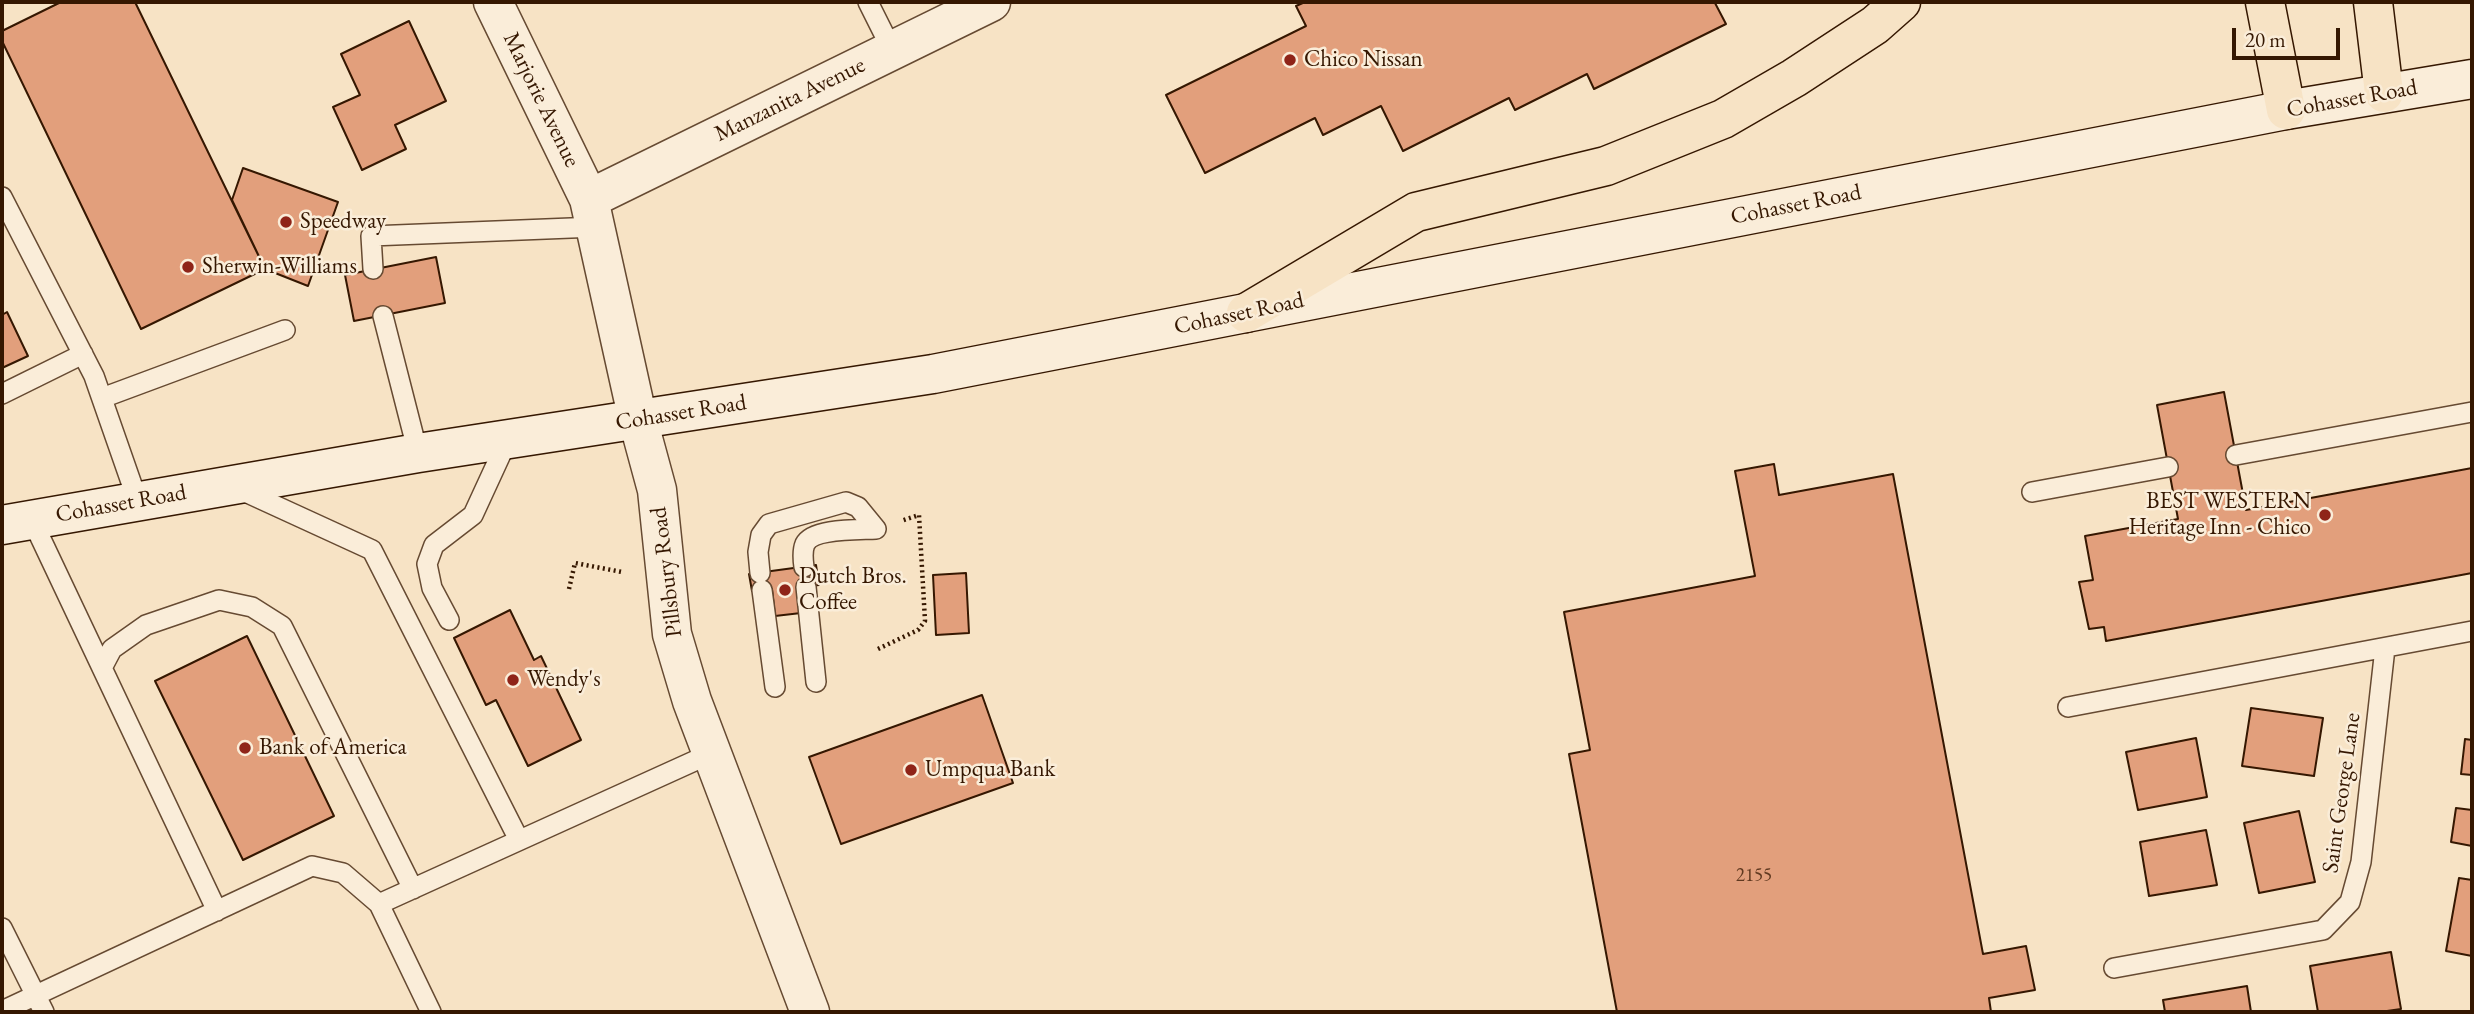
<!DOCTYPE html>
<style>
body{margin:0}
#map{position:relative;width:2474px;height:1014px;overflow:hidden;background:#f7e3c5;font-family:"EB Garamond",serif}
canvas{display:block}
.frame{position:absolute;inset:0;border:4px solid #351701;pointer-events:none}
.scale{position:absolute;left:2232px;top:28px;width:108px;height:32px;box-sizing:border-box;border:4px solid #351701;border-top:0;padding-left:9px;font-size:21px;line-height:24px;white-space:nowrap;color:#351701;-webkit-text-stroke:5px #faedd9;paint-order:stroke}
</style>
<div id="map">
<canvas width="2474" height="1014"></canvas>
<div class="frame"></div>
<div class="scale">20 m</div>
</div>
<script>
const ctx = document.querySelector('canvas').getContext('2d');
ctx.lineJoin = 'round';
function fill(path, color) { ctx.fillStyle = color; ctx.fill(path, 'evenodd'); }
function stroke(path, color, width, dash) { ctx.strokeStyle = color; ctx.lineWidth = width; ctx.lineCap = dash ? 'butt' : 'round'; ctx.setLineDash(dash || []); ctx.stroke(path); }
function label(font, color, halo, rows, align = 'center') {
  ctx.font = font + ' "EB Garamond",serif'; ctx.lineWidth = 5; ctx.setLineDash([]); ctx.textBaseline = 'middle'; ctx.strokeStyle = halo; ctx.fillStyle = color; for (const [text, x, y, turn = 0] of rows) {
    ctx.save(); ctx.translate(x, y); ctx.rotate((+turn || 0) * Math.PI / 180); ctx.textAlign = isNaN(turn) ? turn : align; if (halo) ctx.strokeText(text, 0, 0); ctx.fillText(text, 0, 0); ctx.restore();
  }
}
const building = new Path2D(`
 M61,2H135L265,269L141,329L2,41V31Z
 M1305,2H1719L1715,3L1726,24L1594,89L1587,74L1515,110L1509,98L1403,151L1381,106L1323,135L1315,118L1205,173L1166,95L1306,26L1296,6Z
 M409,21L446,101L395,125L406,149L362,170L333,107L360,95L341,54Z
 M243,168L338,202L308,286L265,269L232,200Z
 M436,257L445,303L354,321L345,275Z
 M7,312L28,356L2,368V315Z
 M2224,392L2246,510L2472,468V573L2106,641L2104,627L2089,629L2079,582L2093,580L2085,536L2178,519L2157,405Z
 M1774,464L1779,495L1893,474L1983,954L2026,946L2035,990L1989,998L1991,1012H1617L1569,754L1590,750L1564,612L1755,576L1735,471Z
 M816,565L819,585L797,588L801,613L775,616L772,589L752,591L749,574Z
 M966,573L969,633L936,635L933,575Z
 M510,610L534,660L541,656L581,740L528,766L496,700L486,705L454,638Z
 M247,636L334,816L243,860L155,681Z
 M982,695L1013,783L841,844L809,757Z
 M2251,708L2323,718L2314,776L2242,766Z
 M2196,738L2207,797L2138,810L2126,752Z
 M2465,739L2472,740V775L2461,774Z
 M2456,808L2472,810V846L2451,842Z
 M2299,811L2315,882L2259,893L2244,823Z
 M2206,830L2217,885L2149,896L2140,842Z
 M2459,878L2472,880V956L2446,951Z
 M2391,952L2401,1009L2380,1012H2318L2310,966Z
 M2247,986L2251,1012H2165L2163,1000Z`);
const path = new Path2D(`
 M569,589L575,563L622,572
 M878,649L918,630L925,621L919,515L901,521`);
const service = new Path2D(`
 M868,2L892,50
 M2,197L94,376L138,502
 M373,269L371,236L596,227
 M383,316L418,453
 M2,394L83,354
 M102,398L285,330
 M2236,455L2472,412
 M239,489L372,550L519,840
 M2032,492L2168,467
 M32,520L217,911
 M804,567C803,560 802,551 805,544C813,528 859,530 876,529
 M760,573L758,552L761,535L769,524L846,502L858,507L876,529
 M806,587L816,682
 M762,590L775,687
 M449,620L432,588L427,564L434,545L473,515L508,439
 M102,668L112,649L146,625L219,600L252,607L282,626L413,889
 M2068,707L2472,631
 M379,904L712,753
 M2,928L44,1012
 M2114,968L2323,930L2350,902L2361,862L2385,648
 M2,1011L312,866L343,873L379,904L431,1012`);
const minor = new Path2D(`
 M493,2L589,199L638,420L657,490L672,634L692,701L810,1012
 M589,199L991,2`);
const secondary = new Path2D(`
 M2,525L418,453L933,374L2286,110L2472,79`);
const motorway = new Path2D(`
 M2265,2L2286,110
 M2373,2L2384,93
 M1246,313L1416,212L1606,166L1723,119L1794,78L1875,25L1901,2`);
const markers = [
 [1290,60,7,"#8f2418"],
 [286,222,7,"#8f2418"],
 [188,267,7,"#8f2418"],
 [2325,515,7,"#8f2418"],
 [785,590,7,"#8f2418"],
 [513,680,7,"#8f2418"],
 [245,748,7,"#8f2418"],
 [911,770,7,"#8f2418"]
];
const numberNames = [
 ["2155",1754,876]
];
const poiNames = [
 ["Chico Nissan",1304,60],
 ["Speedway",300,222],
 ["Sherwin-Williams",202,267],
 ["BEST WESTERN",2311,502,"right"],
 ["Heritage Inn - Chico",2311,528,"right"],
 ["Dutch Bros.",799,577],
 ["Coffee",799,603],
 ["Wendy's",527,680],
 ["Bank of America",259,748],
 ["Umpqua Bank",925,770]
];
const streetNames = [
 ["Cohasset Road",2352,99,-10],
 ["Marjorie Avenue",541,100,64],
 ["Manzanita Avenue",790,100,-26],
 ["Cohasset Road",1796,205,-11],
 ["Cohasset Road",1239,314,-12],
 ["Cohasset Road",681,413,-9],
 ["Cohasset Road",121,504,-10],
 ["Pillsbury Road",667,572,-97],
 ["Saint George Lane",2342,793,-82]
];
fill(building, '#e29f7c');
stroke(building, '#351701', 2);
stroke(service, '#664a32', 22);
stroke(minor, '#664a32', 41);
stroke(secondary, '#351701', 41);
stroke(motorway, '#351701', 41);
stroke(path, '#351701', 4.5, [2, 3.5]);
stroke(service, '#faedd9', 19);
stroke(minor, '#faedd9', 38);
stroke(secondary, '#faedd9', 38);
stroke(motorway, '#f7e3c5', 38);
for (const [x, y, r, color] of markers) { const dot = new Path2D(); dot.arc(x, y, r, 0, 2 * Math.PI); ctx.fillStyle = color; ctx.fill(dot); stroke(dot, '#faedd9', 2.5); }
label('19px', '#603920', null, numberNames);
label('23px', '#351701', '#faedd9', poiNames, 'left');
label('23px', '#351701', '#faedd9', streetNames);
</script>
